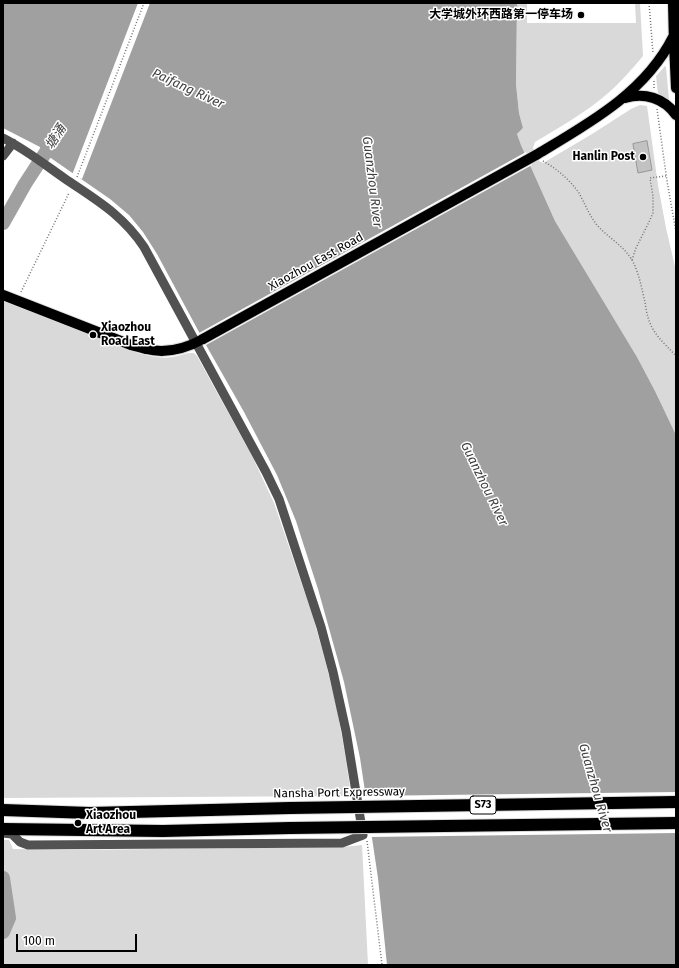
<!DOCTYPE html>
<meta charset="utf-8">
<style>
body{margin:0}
#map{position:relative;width:679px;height:968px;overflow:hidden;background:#fff;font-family:"Fira Sans",sans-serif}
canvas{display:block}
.frame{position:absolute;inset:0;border:4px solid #000;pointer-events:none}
.scale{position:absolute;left:16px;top:934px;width:121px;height:18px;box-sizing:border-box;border:2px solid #000;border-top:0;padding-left:5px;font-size:12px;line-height:14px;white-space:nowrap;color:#000;-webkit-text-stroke:3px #fff;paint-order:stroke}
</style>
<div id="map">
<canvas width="679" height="968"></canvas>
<div class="frame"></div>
<div class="scale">100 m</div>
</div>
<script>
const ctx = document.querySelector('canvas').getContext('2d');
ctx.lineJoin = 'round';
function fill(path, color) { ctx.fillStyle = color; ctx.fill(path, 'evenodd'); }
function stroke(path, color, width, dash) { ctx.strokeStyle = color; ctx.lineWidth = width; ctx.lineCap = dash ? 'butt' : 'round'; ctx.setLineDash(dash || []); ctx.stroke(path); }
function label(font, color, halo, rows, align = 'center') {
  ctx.font = font + ' "Fira Sans","Noto Sans SC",sans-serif'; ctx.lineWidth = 3; ctx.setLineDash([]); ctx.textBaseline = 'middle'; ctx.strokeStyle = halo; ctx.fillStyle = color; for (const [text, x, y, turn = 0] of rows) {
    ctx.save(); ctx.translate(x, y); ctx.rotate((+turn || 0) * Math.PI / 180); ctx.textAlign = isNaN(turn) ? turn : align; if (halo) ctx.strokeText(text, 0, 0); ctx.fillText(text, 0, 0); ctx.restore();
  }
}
const green = new Path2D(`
 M517,3H527V23H636L635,3H640L643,56C632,69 620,83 607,94C585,113 560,127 535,142L533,148L539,161L543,163L592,134L631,109L640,105L647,106L658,185L666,228L676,271V435L655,391L637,357L555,221L521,145L517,134L523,128L519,113L516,84Z
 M665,66L666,67L669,100L658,94L656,76Z
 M3,301L138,353C150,356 161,359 173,357C179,356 185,353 191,353H194L197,356L253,458L274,503L313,617L325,660L337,709L346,760L351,795L348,796L3,798Z
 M3,840H9L13,849L65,850L343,847L362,845L368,965H3Z`);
const water = new Path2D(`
 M3,3H517L516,84L519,113L523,128L517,134L521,145L555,221L637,357L655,391L676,435V965H387L378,878L360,758L344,682L318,589L303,543L296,521L277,475L244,412L206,345L157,254L143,232L129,215L110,199L45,154L32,166C35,161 42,154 40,147L3,128Z`);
const pier = new Path2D(`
 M138,3H150L82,179L72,175Z
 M526,152L532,165L206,345L199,333Z
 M676,792V833L370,837L363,796Z`);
const river = new Path2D(`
 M3,223L25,184L55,138
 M3,878L9,918L3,932`);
const building = new Path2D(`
 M647,141L652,170L638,173L633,144Z`);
const path = new Path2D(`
 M649,3L653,53
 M654,81V89
 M657,109L667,181L676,232
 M543,161C557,169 569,179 579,193C585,204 589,215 597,225C608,238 625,246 633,262C639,273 642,290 645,302C646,309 647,316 650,323C655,336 667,346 676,356
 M77,177L144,3
 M632,260L636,248L649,222L653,213V196L650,178L666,176
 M21,292L69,193
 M367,841L382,965`);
const minor = new Path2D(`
 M3,138C25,149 44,164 64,178C96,200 122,214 144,247L266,472L279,499L321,627L333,672L346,731L363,835L342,843L28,845L20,842L12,834L3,833
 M3,156L13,143`);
const major = new Path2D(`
 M673,3L674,44L676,88
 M625,98C644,92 664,98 676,115
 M536,155C588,124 645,93 673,37
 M3,295L131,345C136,346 141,348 146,349C166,354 185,349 203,339`);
const highway = new Path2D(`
 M3,810L90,813L290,808
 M3,829L163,831L290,828`);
const majorBridge = new Path2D(`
 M203,339L536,155`);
const highwayBridge = new Path2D(`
 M290,808L676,802
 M290,828L676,823`);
const markers = [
 [581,15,4,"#000"],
 [643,157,4,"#000"],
 [93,335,4,"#000"],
 [78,823,4,"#000"]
];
const shields = [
 [483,805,26]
];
const shieldNames = [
 ["S73",483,805]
];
const poiNames = [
 ["大学城外环西路第一停车场",573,15],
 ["Hanlin Post",635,157],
 ["Xiaozhou",101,328,"left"],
 ["Road East",101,342,"left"],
 ["Xiaozhou",86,816,"left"],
 ["Art Area",86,830,"left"]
];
const streetNames = [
 ["Xiaozhou East Road",316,262,-29],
 ["Nansha Port Expressway",339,793,-1]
];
const waterNames = [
 ["Paifang River",188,89,25],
 ["塘涌",56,137,-57],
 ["Guanzhou River",372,182,83],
 ["Guanzhou River",484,484,64],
 ["Guanzhou River",595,788,74]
];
fill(green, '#d9d9d9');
fill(water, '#a0a0a0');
fill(pier, '#fff');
stroke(river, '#a0a0a0', 14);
fill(building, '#c2c2c2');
stroke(building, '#969696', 1);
stroke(major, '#dbdbdb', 12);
stroke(highway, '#dbdbdb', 14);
stroke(path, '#747474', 1.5, [1, 2]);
stroke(minor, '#525252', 9);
stroke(major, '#000', 10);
stroke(highway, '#000', 12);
stroke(majorBridge, '#dbdbdb', 12, []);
stroke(highwayBridge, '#dbdbdb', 14, []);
stroke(majorBridge, '#000', 10);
stroke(highwayBridge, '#000', 12);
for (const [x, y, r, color] of markers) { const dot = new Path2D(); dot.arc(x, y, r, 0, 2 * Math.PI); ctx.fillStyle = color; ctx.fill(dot); stroke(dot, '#fff', 1.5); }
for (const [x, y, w] of shields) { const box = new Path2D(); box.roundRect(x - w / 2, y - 9, w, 18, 3); ctx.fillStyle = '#fff'; ctx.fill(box); stroke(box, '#000', 1); }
label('bold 11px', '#000', null, shieldNames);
label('bold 12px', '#000', '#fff', poiNames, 'right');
label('12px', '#000', '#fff', streetNames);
label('italic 13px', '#414141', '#fff', waterNames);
</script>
